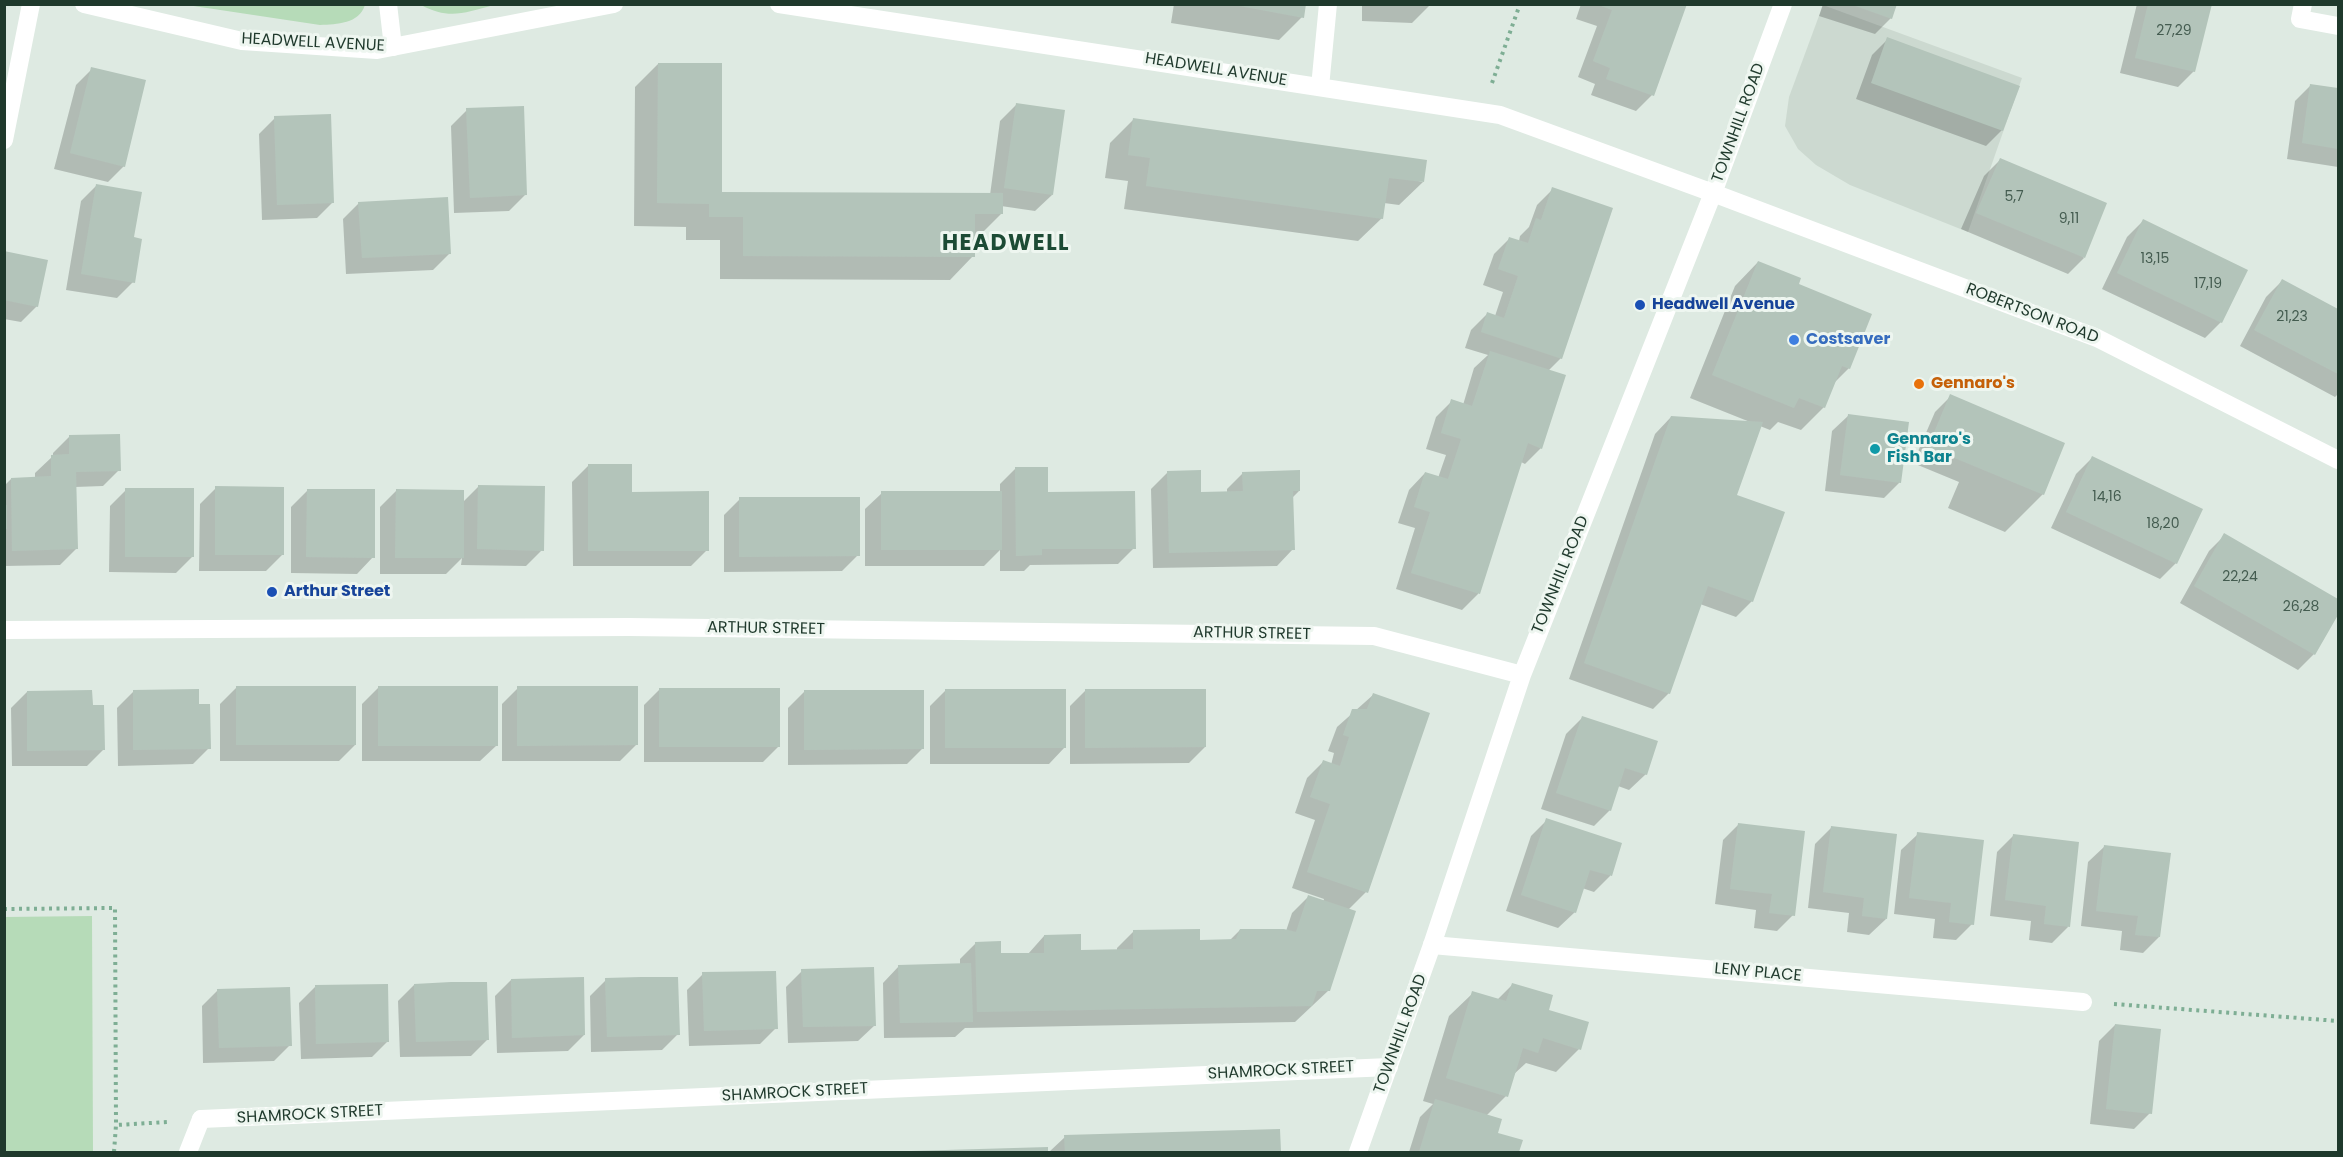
<!DOCTYPE html>
<style>
body{margin:0}
#map{position:relative;width:2343px;height:1157px;overflow:hidden;background:#deeae2;font-family:Poppins,sans-serif}
canvas{display:block}
.frame{position:absolute;inset:0;border:6px solid #1f392c;pointer-events:none}
</style>
<div id="map">
<canvas width="2343" height="1157"></canvas>
<div class="frame"></div>
</div>
<script>
const ctx = document.querySelector('canvas').getContext('2d');
ctx.lineJoin = 'round';
function fill(path, color) { ctx.fillStyle = color; ctx.fill(path, 'evenodd'); }
function stroke(path, color, width, dash) { ctx.strokeStyle = color; ctx.lineWidth = width; ctx.lineCap = dash ? 'butt' : 'round'; ctx.setLineDash(dash || []); ctx.stroke(path); }
function label(font, color, halo, rows, align = 'center') {
  ctx.font = font + ' Poppins,sans-serif'; ctx.lineWidth = 6; ctx.setLineDash([]); ctx.textBaseline = 'middle'; ctx.strokeStyle = halo; ctx.fillStyle = color; for (const [text, x, y, turn = 0] of rows) {
    ctx.save(); ctx.translate(x, y); ctx.rotate((+turn || 0) * Math.PI / 180); ctx.textAlign = isNaN(turn) ? turn : align; if (halo) ctx.strokeText(text, 0, 0); ctx.fillText(text, 0, 0); ctx.restore();
  }
}
const built = new Path2D(`
 M1823,5L2022,78L1968,232L1850,185L1816,165L1798,149L1785,126L1789,97Z`);
const green = new Path2D(`
 M187,5L365,4V5C359,24 337,24 320,25Z
 M421,5H420H494C464,13 449,20 421,5Z
 M92,916L93,1152H5V917Z`);
const shadow = new Path2D(`
 M1174,4H1304L1302,17L1279,40L1171,23Z
 M1362,4H1431L1412,23L1362,21Z
 M1581,4H1686L1652,95L1636,111L1591,95L1595,84L1578,77L1597,26L1576,19Z
 M1823,4H1896L1891,18L1875,34L1819,16Z
 M2137,4H2211L2194,71L2178,87L2120,73Z
 M1888,39L2002,130L1986,146L1856,99L1872,55Z
 M658,64L720,194L990,195L1000,121L1016,105L1052,195L1035,211L1001,206V214L978,237H973V256L950,280L720,279V240H686V227L634,226L635,87Z
 M92,69L124,166L108,182L54,169L76,85Z
 M2311,85L2338,89V167L2287,159L2295,101Z
 M467,110L525,195L509,211L454,213L451,126Z
 M275,118L333,202L317,218L262,220L259,134Z
 M1133,120L1423,182L1399,205L1384,203L1382,218L1358,241L1124,209L1128,181L1105,178L1110,143Z
 M2000,160L2084,258L2068,274L1961,229L1984,176Z
 M97,185L132,239L133,282L117,298L66,290L81,201Z
 M1553,189L1561,358L1548,371L1541,448L1525,464L1521,462L1478,594L1462,610L1396,589L1415,528L1398,523L1409,490L1425,473L1438,478L1446,455L1426,449L1436,417L1452,401L1463,405L1474,368L1488,355L1465,348L1471,330L1487,314L1495,316L1503,292L1483,285L1494,254L1510,238L1519,241L1520,236L1529,227L1537,205Z
 M359,203L449,254L433,270L346,274L343,219Z
 M2143,221L2221,322L2205,338L2102,289L2127,237Z
 M4,252L37,306L21,322L4,319Z
 M1758,262L1797,285L1849,368L1834,383L1824,407L1801,430L1778,422L1770,430L1760,426L1735,496L1752,601L1736,617L1700,604L1669,693L1653,709L1569,679L1655,434L1671,417L1750,422L1690,398L1735,286Z
 M2282,281L2338,311V394L2335,397L2240,346L2266,297Z
 M1951,396L2043,494L2005,532L1948,508L1959,482L1913,463L1935,412Z
 M1849,415L1900,482L1884,498L1825,491L1832,431Z
 M69,437L119,470L103,486L75,487L76,549L60,565L4,566V486L11,479L35,478V473L53,456V453Z
 M2092,458L2176,563L2160,579L2051,528L2076,474Z
 M588,466L707,550L691,566H573L572,482Z
 M1016,468L1047,494L1134,548L1118,564L1030,565L1024,571H1000V550L984,566H865V509L882,493L1000,492V484Z
 M1168,472L1200,494L1227,493V489L1243,473L1299,491L1292,498L1293,549L1277,566L1153,568L1151,489Z
 M479,486L542,550L526,566L461,565L462,558L446,574H380V507L396,491L463,502Z
 M216,488L282,555L266,571H199L200,504Z
 M126,490L192,557L176,573L109,572L110,506Z
 M307,491L373,557L357,574L291,573V507Z
 M740,499L858,555L842,571L724,572V515Z
 M2225,535L2338,601V612L2314,654L2298,670L2180,603L2209,551Z
 M236,688L355,745L339,761H220V704Z
 M378,688L497,745L480,761H362V704Z
 M518,688L636,745L620,761H502V704Z
 M660,689L779,746L763,762H644V705Z
 M946,690L1065,747L1049,764H930V706Z
 M1086,690L1205,747L1189,763L1070,764V706Z
 M27,692L103,750L87,766H12L11,708Z
 M133,692L197,705L209,748L193,764L118,766L117,708Z
 M804,692L923,748L907,764L788,765V708Z
 M1373,695L1366,892L1348,910L1329,990L1295,1022L965,1028L955,1037L884,1038L883,983L899,966L960,965V959L976,943L999,955L1028,954L1044,936L1079,951H1117V948L1133,932L1198,941L1230,940L1240,930L1286,931L1292,913L1308,897L1323,902L1324,899L1292,888L1315,820L1295,813L1307,778L1323,762L1331,765L1334,753L1328,751L1337,727Z
 M1582,718L1646,774L1629,790L1618,786L1610,810L1594,826L1541,809L1566,734Z
 M1547,820L1621,844L1610,876L1594,892L1582,888L1575,912L1558,928L1506,911L1531,836Z
 M1739,824L1793,915L1777,931L1754,928L1756,910L1715,904L1723,840Z
 M1831,828L1886,919L1869,935L1847,932L1849,913L1808,908L1815,844Z
 M1918,834L1972,924L1956,940L1933,938L1935,919L1894,914L1901,850Z
 M2013,836L2068,927L2052,943L2029,940L2031,921L1990,916L1997,852Z
 M2105,846L2159,937L2143,953L2120,950L2122,931L2081,926L2088,862Z
 M802,971L875,1025L858,1041L788,1043L786,987Z
 M703,974L776,1028L760,1044L689,1046L687,990Z
 M511,980L584,1035L568,1051L497,1053L495,996Z
 M606,980L678,1034L662,1050L591,1052L590,996Z
 M414,985L487,1040L471,1056L400,1057L398,1001Z
 M1512,985L1547,1011L1579,1049L1556,1072L1526,1063L1513,1075L1506,1096L1486,1116L1496,1134L1521,1141L1517,1152H1409L1420,1117L1433,1104L1423,1101L1449,1016L1473,993L1497,1000Z
 M315,987L388,1041L372,1057L301,1059L299,1003Z
 M218,990L290,1045L274,1061L203,1063L202,1006Z
 M2115,1025L2150,1113L2134,1129L2090,1124L2099,1041Z
 M1279,1130V1152H1049L1065,1137Z
 M1047,1149V1152H892Z`);
const building = new Path2D(`
 M1229,4H1306L1304,18Z
 M1596,4H1687L1654,96L1606,79L1610,68L1593,61L1612,10Z
 M1850,4H1897L1892,19Z
 M2148,4H2212L2195,72L2135,58Z
 M1887,37L2020,86L2003,131L1871,83Z
 M658,63H722V192L1003,193V214H975V257L743,256V217H709V204L657,203Z
 M91,67L146,80L125,167L70,153Z
 M2310,84L2338,88V149L2302,143Z
 M1016,103L1065,110L1053,195L1004,188Z
 M524,106L527,195L470,198L466,108Z
 M331,114L334,203L277,205L274,116Z
 M1133,118L1427,160L1424,182L1389,178L1383,219L1146,186L1150,158L1128,155Z
 M2000,158L2107,203L2085,258L1976,213Z
 M96,184L142,192L134,237L142,239L135,283L81,274Z
 M1552,187L1613,208L1562,359L1481,332L1487,312L1504,318L1518,276L1498,269L1509,237L1528,243L1536,218L1541,220Z
 M448,197L451,254L362,258L358,202Z
 M2143,219L2248,270L2222,323L2117,273Z
 M4,251L48,260L38,307L4,300Z
 M1758,261L1801,278L1799,284L1872,314L1850,369L1842,366L1825,408L1799,398L1794,408L1712,375Z
 M2282,279L2338,309V374L2254,330Z
 M1490,351L1566,375L1542,449L1528,443L1480,594L1411,573L1430,512L1414,507L1425,472L1448,479L1461,439L1441,433L1451,399L1472,406Z
 M1950,394L2065,443L2044,495L1928,447Z
 M1848,414L1909,422L1901,483L1840,475Z
 M1671,416L1763,422L1737,495L1785,512L1753,602L1708,586L1670,694L1584,663Z
 M120,434L121,471L76,472L78,549L12,551L11,478L51,476V455L69,454V435Z
 M2092,456L2203,509L2177,564L2066,512Z
 M588,464H632V492L709,491V551H588Z
 M1015,467H1048V492L1135,491L1136,549H1042V555L1016,556Z
 M1201,470V492L1243,491L1242,472L1300,470V491H1293L1295,550L1169,553L1167,471Z
 M478,485L545,486L544,551L477,549Z
 M215,486L284,487V555H215Z
 M125,488H194V557H125Z
 M307,489H375V558L306,557Z
 M396,489L464,490V558H395Z
 M881,491H1002V550H881Z
 M739,497H860V556L739,557Z
 M4,505H7V529H4Z
 M2224,533L2338,599V615L2315,655L2194,586Z
 M236,686H356V745H236Z
 M378,686H498V746H378Z
 M517,686H638V745L517,746Z
 M659,688H780V747H659Z
 M199,689V704H210L211,749L133,750V690Z
 M945,689H1066V748H945Z
 M1085,689H1206V747L1085,748Z
 M92,690L93,705H104L105,750L27,751V691Z
 M804,690H924V749L804,750Z
 M1373,693L1430,713L1368,893L1307,872L1330,804L1310,797L1323,760L1340,766L1349,737L1343,735L1352,709H1367Z
 M1582,716L1658,741L1647,775L1625,768L1611,811L1556,793Z
 M1546,818L1622,843L1612,876L1590,870L1576,913L1521,895Z
 M1738,823L1805,831L1795,916L1769,913L1772,894L1730,889Z
 M1831,826L1897,834L1887,919L1862,916L1864,898L1823,892Z
 M1917,832L1984,840L1974,925L1949,922L1951,903L1909,898Z
 M2013,834L2079,842L2070,927L2044,924L2046,906L2005,900Z
 M2104,845L2171,853L2160,937L2135,935L2138,916L2096,911Z
 M1308,895L1356,911L1330,991H1317L1312,1006L977,1012L975,942L1001,941V953H1044V935L1081,934V950L1133,949V930L1200,929V940L1236,939L1240,929H1284L1296,932Z
 M971,963L973,1022L900,1023L898,965Z
 M874,967L876,1026L803,1027L801,969Z
 M776,971L778,1029L704,1031L702,972Z
 M584,977L585,1035L512,1038L511,979Z
 M641,977H678L680,1035L607,1037L605,978Z
 M451,982H487L489,1040L416,1042L414,984Z
 M1512,983L1553,995L1549,1010L1589,1022L1581,1050L1543,1038L1538,1053L1523,1048L1508,1097L1446,1078L1472,991L1506,1001Z
 M388,984L389,1042L316,1044L315,985Z
 M290,987L292,1046L219,1048L217,989Z
 M2115,1024L2161,1029L2152,1114L2106,1109Z
 M1435,1099L1502,1119L1498,1133L1523,1140L1519,1152H1419Z
 M1280,1129L1281,1152H1065L1064,1135Z
 M1048,1147V1152H911V1151Z`);
const path = new Path2D(`
 M1492,83L1520,4
 M4,909L115,908L116,1125
 M2114,1004L2338,1021
 M114,1152L116,1125L167,1122`);
const lane = new Path2D(`
 M388,4L393,47
 M188,1152L201,1119`);
const street = new Path2D(`
 M84,4L242,41L377,50L614,4
 M779,4L1500,115L1713,193
 M2303,4L2300,19L2338,26
 M1320,87L1328,4
 M4,140L31,4
 M1432,945L2083,1002
 M201,1119L1389,1067`);
const secondary = new Path2D(`
 M1713,193L2097,338L2338,460
 M4,630L629,627L1374,636L1522,675
 M1358,1152L1432,945L1522,675L1713,193L1783,4`);
const markers = [
 [1640,305,6,"#1a4fb4"],
 [1794,340,6,"#3f7fe0"],
 [1919,384,6,"#e8710a"],
 [1875,449,6,"#0f9aa8"],
 [272,592,6,"#1a4fb4"]
];
const numberNames = [
 ["27,29",2174,31],
 ["5,7",2014,197],
 ["9,11",2069,219],
 ["13,15",2155,259],
 ["17,19",2208,284],
 ["21,23",2292,317],
 ["14,16",2107,497],
 ["18,20",2163,524],
 ["22,24",2240,577],
 ["26,28",2301,607]
];
const streetNames = [
 ["HEADWELL AVENUE",313,43,3],
 ["HEADWELL AVENUE",1216,70,9],
 ["TOWNHILL ROAD",1739,123,-70],
 ["ROBERTSON ROAD",2032,314,21],
 ["TOWNHILL ROAD",1561,575,-68],
 ["ARTHUR STREET",766,629,1],
 ["ARTHUR STREET",1252,634,1],
 ["LENY PLACE",1758,973,5],
 ["TOWNHILL ROAD",1401,1034,-70],
 ["SHAMROCK STREET",1281,1071,-3],
 ["SHAMROCK STREET",795,1093,-3],
 ["SHAMROCK STREET",310,1115,-3]
];
const transitNames = [
 ["Headwell Avenue",1652,305],
 ["Arthur Street",284,592]
];
const shopNames = [
 ["Costsaver",1806,340]
];
const foodNames = [
 ["Gennaro's",1931,384]
];
const cultureNames = [
 ["Gennaro's",1887,440],
 ["Fish Bar",1887,458]
];
const districtNames = [
 ["HEADWELL",1006,244]
];
fill(built, '#ccd9d0');
fill(green, '#b6dbb8');
fill(shadow, '#0003');
fill(building, '#b3c4ba');
stroke(path, '#7eae94', 4, [3, 4.5]);
stroke(lane, '#fff', 18);
stroke(street, '#fff', 18);
stroke(secondary, '#fff', 18);
for (const [x, y, r, color] of markers) { const dot = new Path2D(); dot.arc(x, y, r, 0, 2 * Math.PI); ctx.fillStyle = color; ctx.fill(dot); stroke(dot, '#eef6f0', 2); }
label('14px', '#445c50', null, numberNames);
label('16px', '#1f392c', '#eef6f0', streetNames);
label('bold 16px', '#164399', '#eef6f0', transitNames, 'left');
label('bold 16px', '#366cbe', '#eef6f0', shopNames, 'left');
label('bold 16px', '#c56008', '#eef6f0', foodNames, 'left');
label('bold 16px', '#0d838f', '#eef6f0', cultureNames, 'left');
ctx.letterSpacing = '1.5px';
label('bold 22px', '#1c4b35', '#eef6f0', districtNames);
ctx.letterSpacing = '0px';
</script>
